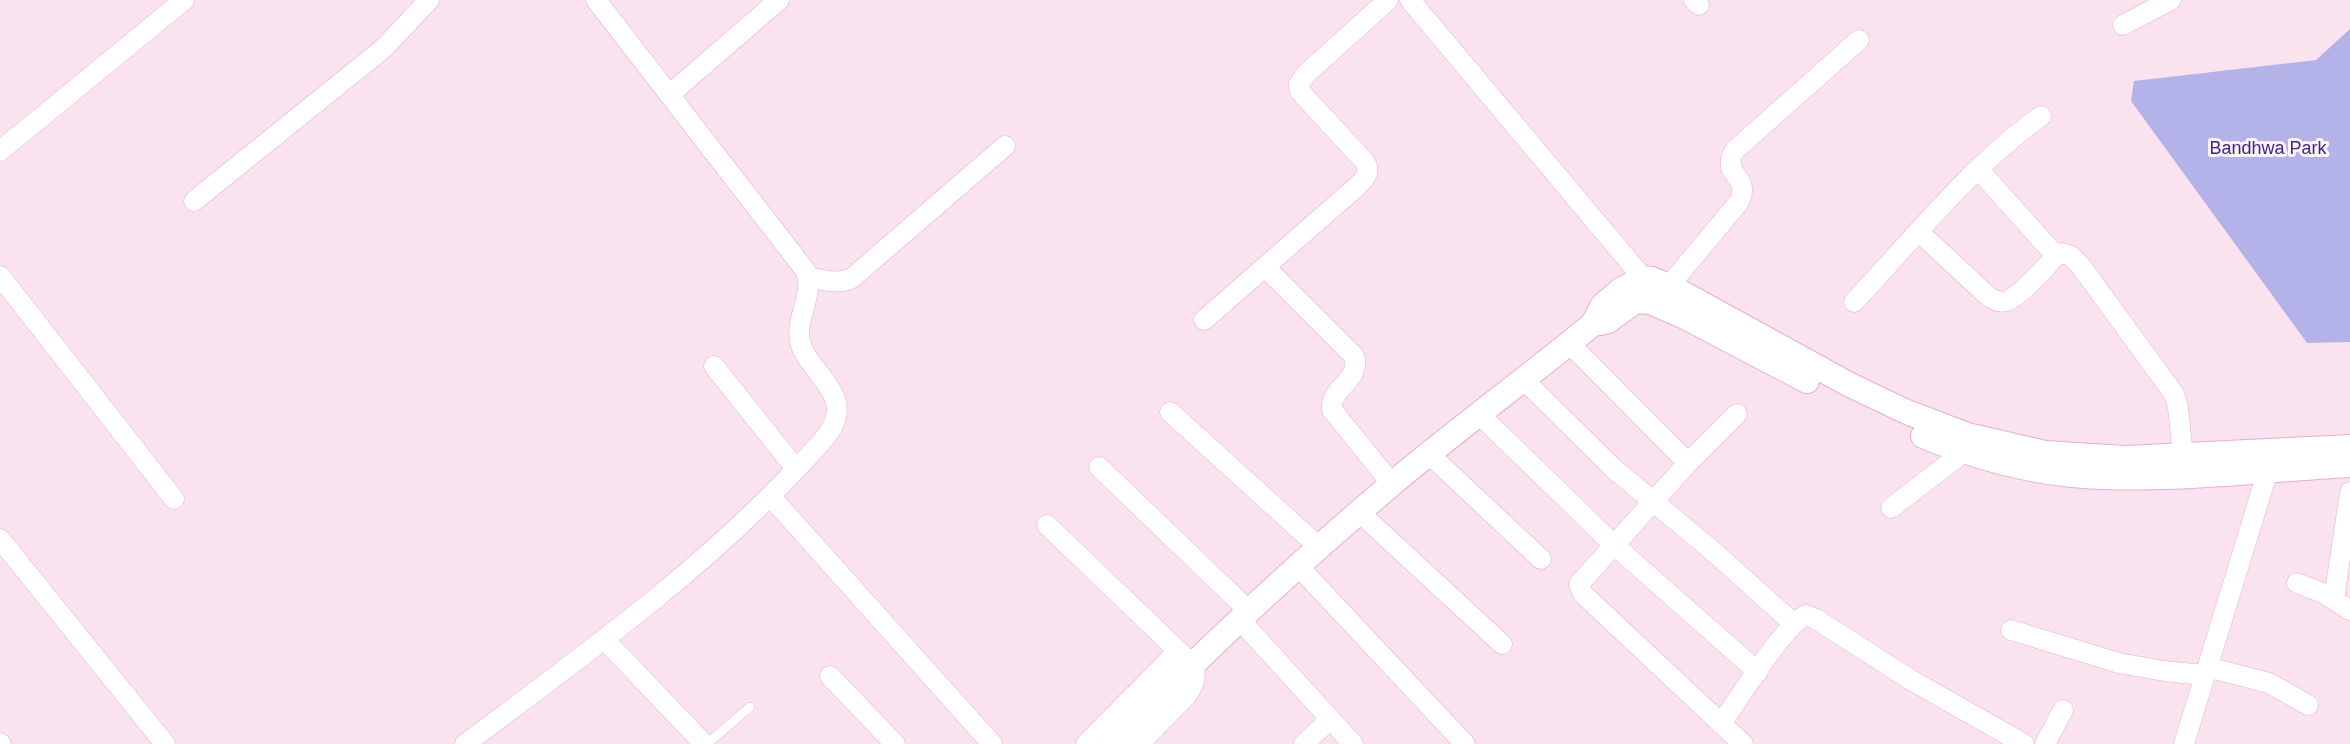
<!DOCTYPE html>
<style>
body{margin:0}
canvas{display:block;background:#fae2ee}
</style>
<canvas width="2350" height="744"></canvas>
<script>
const ctx = document.querySelector('canvas').getContext('2d');
ctx.lineJoin = 'round';
function fill(path, color) { ctx.fillStyle = color; ctx.fill(path, 'evenodd'); }
function stroke(path, color, width, dash) { ctx.strokeStyle = color; ctx.lineWidth = width; ctx.lineCap = dash ? 'butt' : 'round'; ctx.setLineDash(dash || []); ctx.stroke(path); }
function label(font, color, halo, rows, align = 'center') {
  ctx.font = font + ' Helvetica,sans-serif'; ctx.lineWidth = 6; ctx.setLineDash([]); ctx.textBaseline = 'middle'; ctx.strokeStyle = halo; ctx.fillStyle = color; for (const [text, x, y, turn = 0] of rows) {
    ctx.save(); ctx.translate(x, y); ctx.rotate((+turn || 0) * Math.PI / 180); ctx.textAlign = isNaN(turn) ? turn : align; if (halo) ctx.strokeText(text, 0, 0); ctx.fillText(text, 0, 0); ctx.restore();
  }
}
const green = new Path2D(`
 M2350,29V342L2307,343L2131,101L2134,81L2316,60Z`);
const service = new Path2D(`
 M707,744L750,707`);
const minor = new Path2D(`
 M1410,0L1643,278L1648,289
 M1694,0L1699,5
 M2123,25L2171,0
 M669,95L779,0
 M0,151L184,0
 M1979,170L2056,256
 M194,201L384,48L429,0
 M1919,232L1989,297C1995,301 2000,303 2007,301C2022,295 2044,268 2056,256L2063,253L2071,256L2080,265L2174,394L2178,407L2183,456
 M1265,267L1354,356C1362,380 1329,388 1332,410L1392,484
 M0,276L174,499
 M809,277C823,280 838,285 852,278L1005,146
 M1669,286L1739,202C1752,175 1719,176 1735,150L1859,40
 M1854,302C1913,239 1971,166 2041,116
 M1204,320L1353,190C1362,182 1372,174 1365,162L1305,97L1300,91L1299,84L1307,73L1388,0
 M1569,343L1688,463
 M714,366L796,469
 M1524,380L1613,468L1714,552L1794,624
 M1170,412L1320,548
 M1479,414L1614,545L1758,672
 M1737,414L1688,463L1579,584L1583,594L1743,744
 M1429,454L1541,559
 M1099,467L1250,612
 M771,497L992,744
 M1891,508L1965,451
 M1360,513L1502,644
 M1047,525L1193,665C1197,677 1194,684 1187,695L1139,744
 M0,539L165,744
 M1299,567L1465,744
 M2297,583L2323,593L2350,610
 M2334,599L2350,492
 M1241,621L1353,744
 M2011,630L2119,663L2164,671L2204,675
 M604,639L704,744
 M2207,667L2269,683L2308,705
 M830,676L895,744
 M1721,724C1738,700 1783,626 1806,615L1816,619L1911,680L2024,744
 M0,743L1,744
 M465,744C581,657 702,571 801,464C812,451 832,435 836,417C843,388 805,367 800,341C795,317 816,293 805,270L596,0
 M1086,744L1178,651
 M1304,744L1330,719
 M2045,744L2063,710
 M2184,744L2272,457`);
const tertiary = new Path2D(`
 M1601,323L1608,321L1636,301L1650,302L1685,317L1807,381
 M1923,436C1970,455 2021,470 2072,475C2164,483 2258,470 2350,465
 M1113,744C1202,653 1296,565 1393,483C1459,428 1527,378 1593,324L1602,306L1622,289L1643,278L1652,279L1677,290L1850,385L1907,412L1967,435L2045,453L2125,458L2350,447`);
const parkNames = [
 ["Bandhwa Park",2268,149]
];
fill(green, '#b3b3ea');
stroke(service, '#e7aece', 10);
stroke(minor, '#e7aece', 21);
stroke(tertiary, '#e7aece', 26);
stroke(service, '#fff', 9);
stroke(minor, '#fff', 20);
stroke(tertiary, '#fff', 24);
label('18px', '#382982', '#fff3f9', parkNames);
</script>
